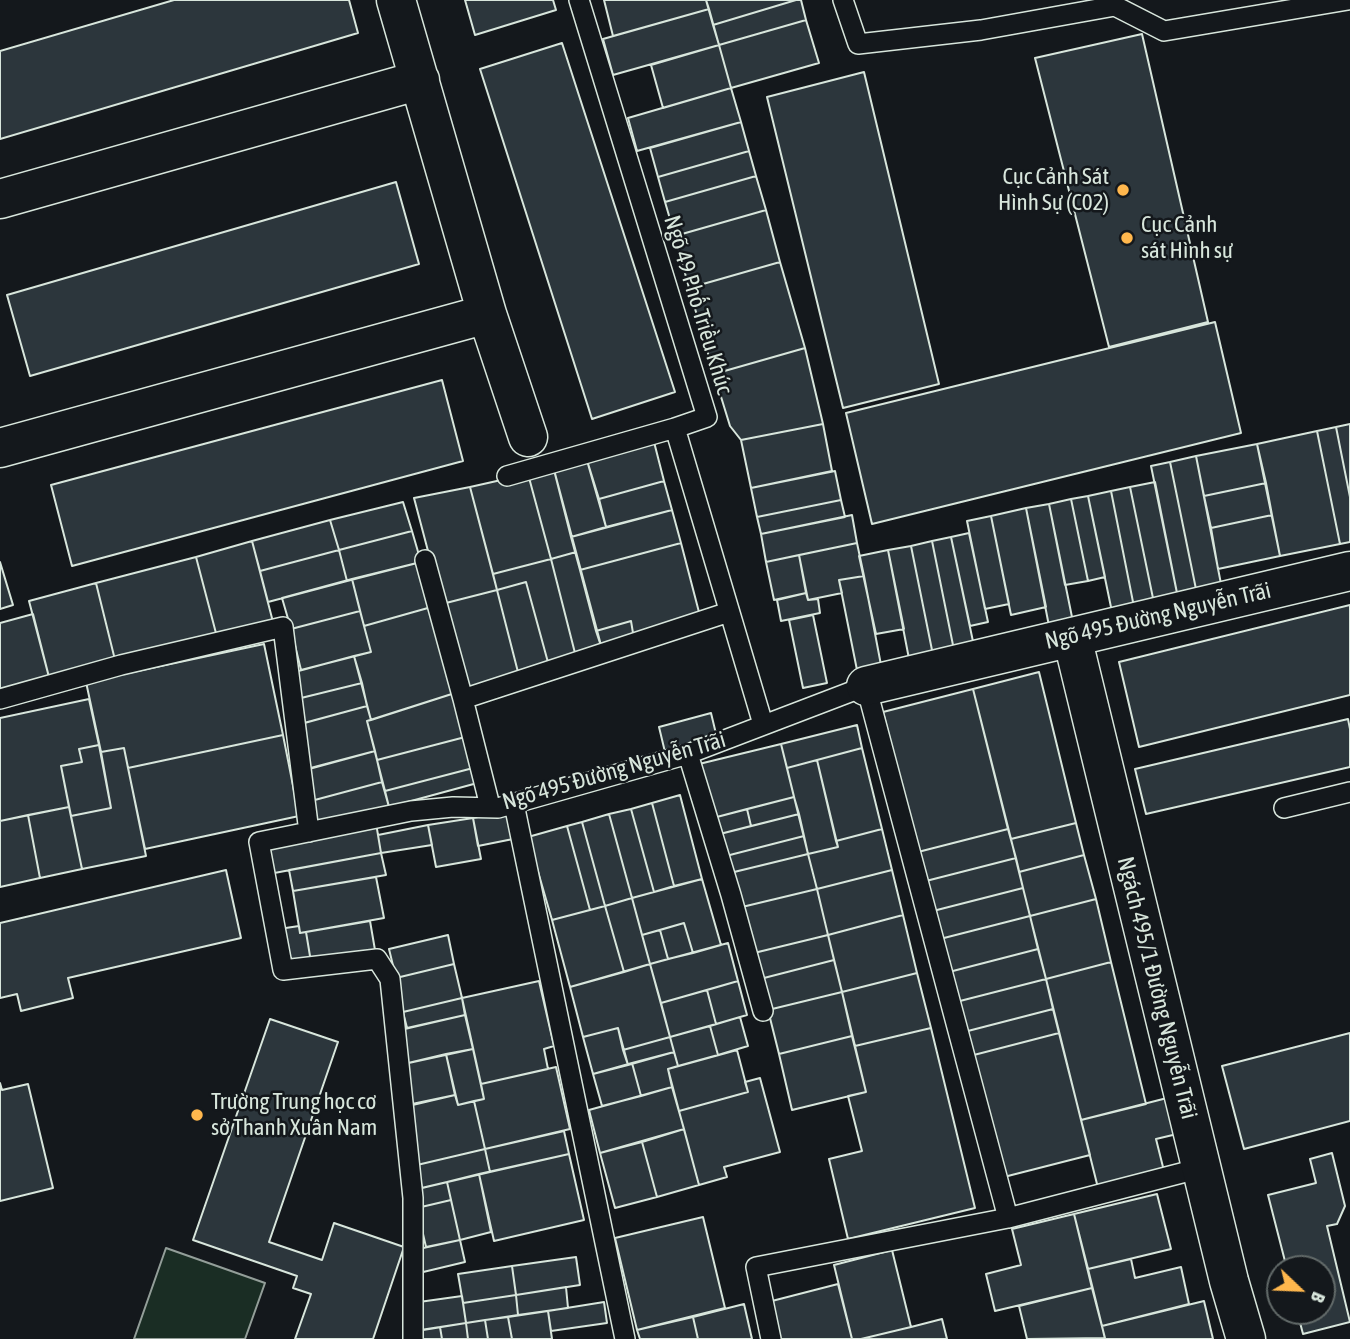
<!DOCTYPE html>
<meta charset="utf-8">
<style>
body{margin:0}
#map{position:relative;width:1350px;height:1339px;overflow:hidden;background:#14181c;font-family:"Asap Condensed",sans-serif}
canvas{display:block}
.north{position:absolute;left:1266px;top:1255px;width:70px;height:70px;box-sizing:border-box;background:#14181c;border:2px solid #626a69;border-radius:50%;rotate:113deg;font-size:19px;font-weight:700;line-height:28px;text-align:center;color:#d8e6dc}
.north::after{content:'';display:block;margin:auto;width:24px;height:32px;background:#ffb74d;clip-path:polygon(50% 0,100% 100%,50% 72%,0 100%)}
</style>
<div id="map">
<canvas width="1350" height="1339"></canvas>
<div class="north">B</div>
</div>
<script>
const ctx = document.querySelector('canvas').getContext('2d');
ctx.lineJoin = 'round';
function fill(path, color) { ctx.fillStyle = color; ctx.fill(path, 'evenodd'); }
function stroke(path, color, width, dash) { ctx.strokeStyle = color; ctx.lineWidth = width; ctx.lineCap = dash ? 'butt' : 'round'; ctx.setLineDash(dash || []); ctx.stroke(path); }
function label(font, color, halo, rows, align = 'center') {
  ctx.font = font + ' "Asap Condensed",sans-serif'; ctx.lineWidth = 5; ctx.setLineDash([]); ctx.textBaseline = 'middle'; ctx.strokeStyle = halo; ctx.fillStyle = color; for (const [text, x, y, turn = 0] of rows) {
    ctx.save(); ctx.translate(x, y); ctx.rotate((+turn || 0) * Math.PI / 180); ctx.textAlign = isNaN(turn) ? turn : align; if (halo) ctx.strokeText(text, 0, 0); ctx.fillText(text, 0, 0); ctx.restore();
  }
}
const green = new Path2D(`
 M166,1248L265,1283L245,1339H134Z`);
const building = new Path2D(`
 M174,0H349L358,33L0,139V51Z
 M465,0H553L556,10L475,35Z
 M604,0H706L709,9L613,36Z
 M706,0H796L713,25Z
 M796,0H801L806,20L719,45L713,25Z
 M709,9L719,45L613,75L603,39Z
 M806,20L819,63L731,88L719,45Z
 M1142,34L1208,322L1109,347L1035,58Z
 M562,43L675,392L592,419L480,69Z
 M719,45L731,88L663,108L651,65Z
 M864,72L939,384L843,408L767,97Z
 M731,88L741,122L637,151L628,118Z
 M741,122L749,151L658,177L650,148Z
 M749,151L756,176L665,202L658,177Z
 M756,176L766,210L675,236L665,202Z
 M396,182L419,264L30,376L7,295Z
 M766,210L780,262L689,288L675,236Z
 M780,262L805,348L714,374L689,288Z
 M1215,322L1241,433L872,524L846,413Z
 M805,348L823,424L741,440L730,426L714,374Z
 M442,380L463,461L72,566L51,485Z
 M823,424L832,471L751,488L741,440Z
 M1350,424V497L1336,427Z
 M1336,427L1350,497V542L1340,544L1317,431Z
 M1317,431L1340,544L1280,556L1257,444Z
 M653,438L664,481L599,499L586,457Z
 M1257,444L1266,483L1204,496L1196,456Z
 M1196,456L1222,589L1197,594L1170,462Z
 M586,457L606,527L571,537L553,466Z
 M1170,462L1197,594L1178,598L1151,466Z
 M553,466L576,552L551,559L528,474Z
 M835,471L841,500L757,517L751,488Z
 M528,474L551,559L493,574L470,487Z
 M664,481L672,510L606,527L599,499Z
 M1155,482L1178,598L1154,603L1130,487Z
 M1266,483L1272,515L1211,528L1204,496Z
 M470,487L497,590L442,604L414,498Z
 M1130,487L1154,603L1134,607L1111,491Z
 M1111,491L1134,607L1112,612L1088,496Z
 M1088,496L1105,577L1088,581L1071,499Z
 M1071,499L1088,581L1065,585L1049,504Z
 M841,500L845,517L761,534L757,517Z
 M403,502L412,531L339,550L330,520Z
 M1049,504L1073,622L1049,626L1026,508Z
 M1026,508L1046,607L1011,615L991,516Z
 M672,510L681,543L580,570L571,537Z
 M852,515L857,543L766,562L761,534Z
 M1272,515L1280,556L1218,569L1211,528Z
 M991,516L1009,604L985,609L967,521Z
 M330,520L339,550L260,571L252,541Z
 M412,531L421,562L347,581L339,550Z
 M969,533L988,622L970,626L951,537Z
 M951,537L975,651L955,655L932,541Z
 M252,541L273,622L217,637L196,557Z
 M932,541L955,655L934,660L911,546Z
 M681,543L700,616L634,639L631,621L596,631L580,570Z
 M857,543L864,576L839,580L842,593L808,600L799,555Z
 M911,546L934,660L910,664L888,550Z
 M339,550L347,581L268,602L260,571Z
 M888,550L904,629L876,634L859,556Z
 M576,552L602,649L576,657L551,559Z
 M799,555L806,593L774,600L766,562Z
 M196,557L217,637L116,664L96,583Z
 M551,559L576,657L549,666L526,582L497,590L493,574Z
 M0,562L13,605L0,609Z
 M421,562L435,606L364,626L352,579Z
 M864,576L881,665L857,670L839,580Z
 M352,579L360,611L291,629L282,598Z
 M526,582L549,666L519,676L497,590Z
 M96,583L116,664L50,681L29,601Z
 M497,590L519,676L467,693L442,604Z
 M806,593L808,600L818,599L820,613L781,621L777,600Z
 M1350,605V695L1139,747L1119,662Z
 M435,606L458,692L371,720L354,656L371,652L364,626Z
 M360,611L371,652L301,670L291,629Z
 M33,614L50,681L0,695V623Z
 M813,615L827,683L803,688L789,620Z
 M631,621L634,639L602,649L596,631Z
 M264,644L283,735L128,768L124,748L101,752L86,682Z
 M354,656L362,683L297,699L291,673Z
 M1039,672L1076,823L1011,839L973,689Z
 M362,683L367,706L304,723L297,699Z
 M973,689L1008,829L918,852L883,712Z
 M458,692L469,736L377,760L367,721Z
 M89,699L99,745L79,749L82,762L61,766L69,807L0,821V718Z
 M367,706L371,720L367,721L375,751L309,769L297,725Z
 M711,713L717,738L665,752L659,727Z
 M1348,719L1350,729V767L1146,814L1135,769Z
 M857,725L862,748L787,768L781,744Z
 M283,735L299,816L145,849L128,768Z
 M469,736L477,767L385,791L377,760Z
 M781,744L794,797L713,818L699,764Z
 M99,745L111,808L71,816L61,766L82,762L79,749Z
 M124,748L146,856L82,869L71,816L111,808L101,752Z
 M862,748L882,829L836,841L817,760Z
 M375,751L382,782L311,801L303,770Z
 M817,760L838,847L808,854L787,768Z
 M477,767L481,782L389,807L385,791Z
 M382,782L389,807L318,826L311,801Z
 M680,795L702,879L674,886L652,803Z
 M794,797L799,814L751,826L747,809Z
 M652,803L674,886L654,892L631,809Z
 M69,807L82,869L40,878L28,815Z
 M631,809L654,892L632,898L609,814Z
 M747,809L751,826L716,835L713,818Z
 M509,811L513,839L478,846L473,818Z
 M609,814L632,898L605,906L582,822Z
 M799,814L804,836L722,857L716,835Z
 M28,815L40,878L0,887V821Z
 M473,818L481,859L436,867L428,825Z
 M582,822L605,906L590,910L567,826Z
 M376,823L381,853L269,874L264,844Z
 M1076,823L1084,855L1019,872L1011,839Z
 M428,825L432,845L381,853L378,835Z
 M567,826L590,910L552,920L528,837Z
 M882,829L892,870L817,889L808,854L838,847L836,841Z
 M1008,829L1016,858L926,881L918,852Z
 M804,836L808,854L726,874L722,857Z
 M381,853L386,875L293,891L289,870Z
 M808,854L817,889L742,907L734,872Z
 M1084,855L1096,899L1030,916L1019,872Z
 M1016,858L1023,888L933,911L926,881Z
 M226,870L241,938L68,978L73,998L21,1011L17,994L0,998V923Z
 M892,870L903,915L828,935L817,889Z
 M376,877L384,918L300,933L293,891Z
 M702,879L721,945L693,953L684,923L642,935L632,898Z
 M1023,888L1030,916L940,939L933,911Z
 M817,889L828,935L754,953L742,907Z
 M632,898L650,964L624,972L605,906Z
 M1096,899L1111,962L1046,979L1030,916Z
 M605,906L624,972L570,987L552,920Z
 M903,915L917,973L842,992L828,935Z
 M1030,916L1038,949L949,972L940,939Z
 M370,921L375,950L311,962L306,932Z
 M684,923L693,953L668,959L660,930Z
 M299,926L300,933L306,932L311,962L285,966L279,929Z
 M660,930L668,959L650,964L642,935Z
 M448,935L454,964L396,978L389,949Z
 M828,935L834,960L760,979L754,953Z
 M728,943L738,981L661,1003L650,964Z
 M1038,949L1046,979L956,1002L949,972Z
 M834,960L842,992L768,1010L760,979Z
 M1111,962L1146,1104L1081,1120L1046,979Z
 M454,964L462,998L403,1012L396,978Z
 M650,964L670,1037L623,1050L618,1028L583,1037L570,987Z
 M917,973L931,1028L855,1046L842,992Z
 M1046,979L1053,1009L964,1032L956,1002Z
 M539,981L554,1046L544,1049L548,1069L481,1084L462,998Z
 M738,981L747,1015L716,1024L707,990Z
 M707,990L716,1024L670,1037L661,1003Z
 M842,992L852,1036L779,1054L768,1010Z
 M462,998L465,1015L407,1028L403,1012Z
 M1053,1009L1059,1033L970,1056L964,1032Z
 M465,1015L473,1049L404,1064L396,1031Z
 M740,1017L748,1046L718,1055L710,1026Z
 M270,1019L338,1042L269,1242L322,1260L334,1223L404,1247L373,1339H295L311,1294L293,1288L297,1276L193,1240Z
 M710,1026L718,1055L678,1066L670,1037Z
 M618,1028L628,1065L593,1074L583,1037Z
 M931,1028L975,1208L848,1239L829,1159L862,1151L848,1096L866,1092L855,1046Z
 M1059,1033L1090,1155L1000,1178L970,1056Z
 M1350,1033V1121L1244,1149L1222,1066Z
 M852,1036L866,1092L792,1110L779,1054Z
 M670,1037L674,1052L628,1065L623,1050Z
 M473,1049L484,1099L458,1105L446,1054Z
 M737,1050L748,1092L679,1111L668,1069Z
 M674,1052L678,1066L668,1069L672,1087L641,1096L632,1063Z
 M446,1054L455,1095L412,1104L404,1064Z
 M632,1063L641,1096L602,1106L593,1074Z
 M556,1067L570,1129L485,1149L474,1101L484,1099L481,1084Z
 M760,1078L780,1152L724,1167L727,1177L699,1185L679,1111L748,1092L745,1082Z
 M0,1083L2,1090L28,1084L53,1188L0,1201Z
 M672,1087L684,1129L600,1153L589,1110Z
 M455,1095L458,1105L474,1101L485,1149L417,1165L404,1107Z
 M1167,1098L1177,1134L1156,1139L1164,1171L1098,1188L1081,1120Z
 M684,1129L699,1185L657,1197L642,1142Z
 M564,1131L569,1154L490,1172L485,1149Z
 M642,1142L657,1197L615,1208L600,1153Z
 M485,1149L490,1172L422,1188L417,1165Z
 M1332,1153L1345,1206L1337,1224L1327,1226L1350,1322L1303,1334L1297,1311H1322V1269H1287L1268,1195L1316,1183L1310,1159Z
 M569,1154L584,1220L494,1241L479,1174Z
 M479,1174L491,1232L460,1240L447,1182Z
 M447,1182L451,1200L417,1208L413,1190Z
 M1157,1194L1171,1249L1088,1269L1074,1214Z
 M451,1200L460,1240L426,1247L417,1208Z
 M1074,1214L1092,1288L995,1311L986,1274L1021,1265L1012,1229Z
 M703,1217L725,1308L637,1330L615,1238Z
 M460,1240L465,1262L419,1273L414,1250Z
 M892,1250L911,1327L861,1339H852L834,1265Z
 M576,1257L580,1285L516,1295L512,1266Z
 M1131,1259L1135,1278L1181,1267L1189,1304L1102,1326L1088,1269Z
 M512,1266L516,1295L463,1303L458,1274Z
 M838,1284L852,1339H777L768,1302Z
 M566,1287L568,1308L518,1315L516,1295Z
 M1092,1288L1105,1338L1027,1339L1019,1306Z
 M516,1295L518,1315L466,1323L463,1303Z
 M462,1296L466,1323L423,1330L419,1302Z
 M1204,1301L1213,1339H1105L1102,1326Z
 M604,1302L607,1323L551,1331L548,1311Z
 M744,1304L752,1339H698L693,1317Z
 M548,1311L552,1339H512L508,1317Z
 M508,1317L512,1339H488L485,1320Z
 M693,1317L698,1339H640L637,1330Z
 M942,1319L947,1339H861L911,1327Z
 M485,1320L488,1339H468L466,1323Z
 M466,1323L468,1339H442L440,1327Z
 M440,1327L442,1339H415L414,1331Z`);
const lane = new Path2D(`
 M579,0L707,417L675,428L763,724
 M843,0L858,44L981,30L1115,6L1164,31L1348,0
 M507,476L675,428
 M425,560L463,699
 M0,699L121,665L283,627L309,832
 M688,754L731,895L763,1011
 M514,804L625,1339
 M490,806L463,699L729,612
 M1284,808L1350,792
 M413,1339V1198L390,979L377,959L283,970L259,842L411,811L453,807L498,808L688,754L866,686L1008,1218
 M771,1339L756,1267L1008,1218L1201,1168`);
const street = new Path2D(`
 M396,0L487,314L528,437
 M0,199L420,80
 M0,448L487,314
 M1072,637L1229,1281L1246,1339
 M866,686L1350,571`);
const markers = [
 [1123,190,7,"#ffb74d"],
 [1127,238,7,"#ffb74d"],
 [197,1115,7,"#ffb74d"]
];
const poiNames = [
 ["Cục Cảnh Sát",1109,177,"right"],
 ["Hình Sự (C02)",1109,203,"right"],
 ["Cục Cảnh",1141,225],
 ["sát Hình sự",1141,251],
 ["Trường Trung học cơ",211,1102],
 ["sở Thanh Xuân Nam",211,1128]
];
const streetNames = [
 ["Ngõ 49 Phố Triều Khúc",698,305,73],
 ["Ngõ 495 Đường Nguyễn Trãi",1158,616,-13],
 ["Ngõ 495 Đường Nguyễn Trãi",614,771,-16],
 ["Ngách 495/1 Đường Nguyễn Trãi",1157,988,76]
];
fill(green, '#1a2d24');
stroke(green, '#939e99', 2);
fill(building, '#2c363c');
stroke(building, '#d8e6dc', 2);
stroke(lane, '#d8e6dc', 22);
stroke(street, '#d8e6dc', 41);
stroke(lane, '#14181c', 19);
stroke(street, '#14181c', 38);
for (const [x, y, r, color] of markers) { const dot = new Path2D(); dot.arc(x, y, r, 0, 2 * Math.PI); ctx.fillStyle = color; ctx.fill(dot); stroke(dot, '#14181c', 2.5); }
label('23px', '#d8e6dc', '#14181c', poiNames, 'left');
label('23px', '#d8e6dc', '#14181c', streetNames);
</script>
